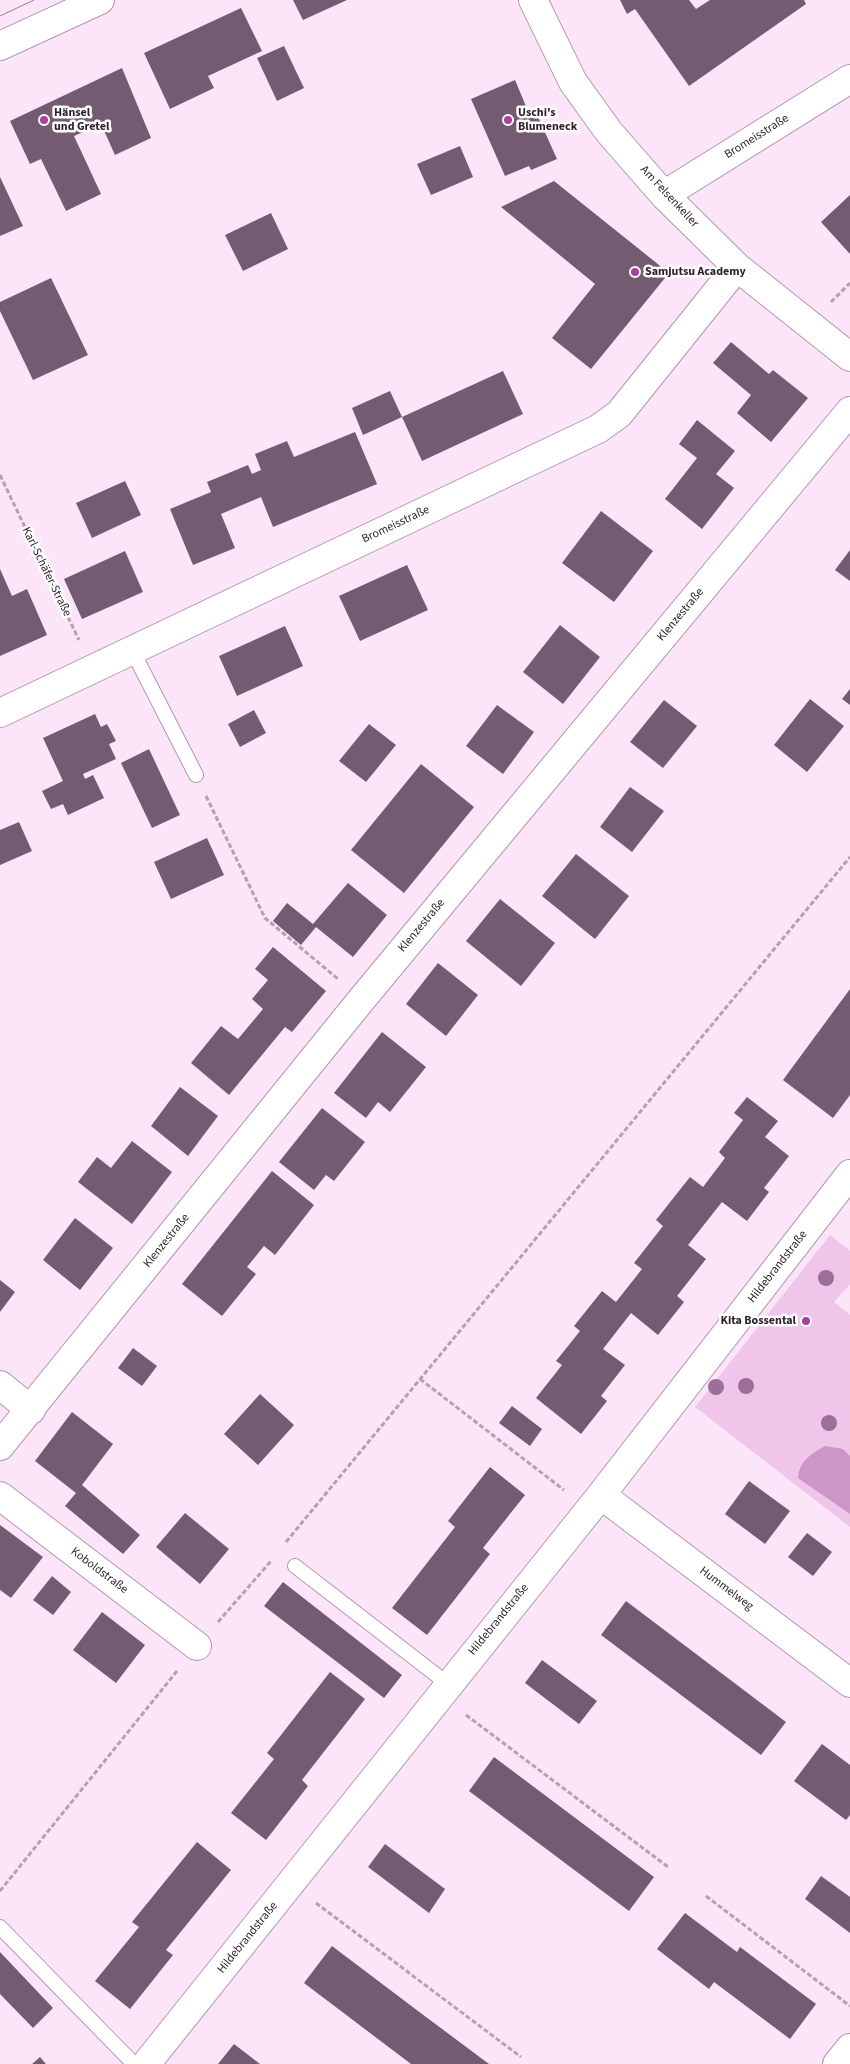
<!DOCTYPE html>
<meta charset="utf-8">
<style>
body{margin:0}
canvas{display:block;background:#fce4f9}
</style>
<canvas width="850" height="2064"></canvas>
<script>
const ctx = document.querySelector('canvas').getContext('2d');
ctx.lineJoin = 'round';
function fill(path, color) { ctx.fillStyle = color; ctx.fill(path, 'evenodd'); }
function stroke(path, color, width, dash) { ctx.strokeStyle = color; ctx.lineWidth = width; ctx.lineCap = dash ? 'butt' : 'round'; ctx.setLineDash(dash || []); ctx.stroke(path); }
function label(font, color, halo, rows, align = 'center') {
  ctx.font = font + ' "Source Sans 3",sans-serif'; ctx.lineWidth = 5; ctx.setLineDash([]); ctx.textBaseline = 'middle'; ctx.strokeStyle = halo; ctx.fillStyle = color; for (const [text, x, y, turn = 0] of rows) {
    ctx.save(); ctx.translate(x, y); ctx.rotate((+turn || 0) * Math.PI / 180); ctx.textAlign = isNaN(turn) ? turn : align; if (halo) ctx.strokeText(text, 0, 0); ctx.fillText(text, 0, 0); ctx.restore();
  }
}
const green = new Path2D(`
 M830,1235L850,1251V1284L834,1302L850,1315V1527L695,1407Z`);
const forest = new Path2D(`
 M825,1446L843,1449L850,1456V1514L798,1478C799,1461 811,1454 825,1446Z`);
const building = new Path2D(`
 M293,0H347L303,20Z
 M620,0H689L696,9L710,0H804L806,4L689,86L635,9L627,14Z
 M241,8L262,51L208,76L214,88L170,109L144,53Z
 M284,46L304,88L277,101L257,58Z
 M122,68L151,138L115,155L101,124L74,136L101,194L66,211L41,159L30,164L10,121Z
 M515,80L528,111L534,108L557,159L531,170L529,166L505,176L471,99Z
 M460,146L473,177L431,195L417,164Z
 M0,177L23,226L0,236Z
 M554,181L669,273L591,369L552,338L595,284L501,207Z
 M850,195V254L821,222Z
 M271,213L288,249L243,271L225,235Z
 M51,278L88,355L33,380L0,311V302Z
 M731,342L769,374L773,370L808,398L771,442L737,413L751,395L713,363Z
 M503,371L523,414L422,461L402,417L363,435L352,408L390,391L402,417Z
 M697,420L735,451L716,474L734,488L702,529L665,499L697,458L679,444Z
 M355,432L377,484L273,527L261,497L221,514L235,548L193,565L170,509L211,492L207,482L248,465L252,474L261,470L255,454L287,441L294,457Z
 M125,481L141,515L92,538L76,503Z
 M601,511L653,551L614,602L562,563Z
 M850,550V581L835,570Z
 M125,551L143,592L82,619L64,579Z
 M407,565L428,610L360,641L339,596Z
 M0,569L12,596L27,589L47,635L0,656Z
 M560,625L600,657L563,704L523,672Z
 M285,626L303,666L237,696L219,656Z
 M850,689V705L842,699Z
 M810,699L844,726L807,772L774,745Z
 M664,700L697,726L663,768L630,742Z
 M497,705L534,732L503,774L466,746Z
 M254,710L266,733L240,747L228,724Z
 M95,714L101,727L107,724L116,741L109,744L116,759L83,774L85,779L93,775L104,798L68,815L63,804L51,809L42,791L63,781L43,738Z
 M369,724L396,745L366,782L339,761Z
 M149,749L180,815L152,828L121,763Z
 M421,764L474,807L404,893L351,850Z
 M630,787L664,811L632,852L600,827Z
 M19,822L32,851L0,865V830Z
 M207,838L224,875L171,899L154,862Z
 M576,854L629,896L595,939L542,896Z
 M348,883L387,915L353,957L316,927L301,945L273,921L287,903L313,924Z
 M500,899L555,943L521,986L466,941Z
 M273,947L326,991L292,1032L285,1027L229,1095L191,1063L221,1026L238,1039L263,1009L252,999L268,980L255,969Z
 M438,963L478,995L446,1036L406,1004Z
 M850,989V1095L833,1118L783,1080Z
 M382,1032L426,1067L390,1112L378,1102L366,1118L334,1093Z
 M180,1087L218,1116L188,1156L151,1126Z
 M747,1097L778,1121L765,1137L789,1156L764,1188L769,1192L747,1221L722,1202L688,1245L706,1259L677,1296L684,1302L658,1335L631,1313L603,1349L625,1365L601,1396L607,1401L581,1434L536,1398L562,1365L556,1361L580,1331L574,1326L602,1291L616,1302L642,1269L634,1263L663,1226L656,1220L690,1177L703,1187L725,1158L719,1152L743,1120L734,1113Z
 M322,1108L365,1142L334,1181L326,1175L314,1190L279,1162Z
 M132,1141L172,1172L132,1224L78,1182L97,1157L111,1168Z
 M272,1171L314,1205L275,1255L264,1246L247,1267L256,1274L222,1316L182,1284Z
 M75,1218L113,1248L80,1290L43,1260Z
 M0,1280L15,1292L0,1312Z
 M133,1348L157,1366L142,1386L118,1368Z
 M260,1394L294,1425L258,1465L224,1434Z
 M512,1406L542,1429L530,1446L499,1423Z
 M72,1412L113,1444L82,1485L140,1535L123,1554L65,1506L76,1493L35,1461Z
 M490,1467L525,1495L483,1548L490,1554L427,1635L392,1608L455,1527L448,1521Z
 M749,1481L790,1511L765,1544L725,1514Z
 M185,1513L229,1549L200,1584L156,1547Z
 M0,1525L43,1557L11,1598L0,1590Z
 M807,1533L832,1552L813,1576L788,1557Z
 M52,1576L71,1592L53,1615L33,1600Z
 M283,1582L402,1675L384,1698L264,1606Z
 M626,1601L786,1722L761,1755L601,1635Z
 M102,1612L145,1645L116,1683L73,1650Z
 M542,1660L597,1701L579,1724L525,1683Z
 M330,1672L365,1699L302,1780L308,1786L266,1840L231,1813L274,1759L267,1753Z
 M822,1744L850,1765V1815L846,1820L794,1781Z
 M494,1757L654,1877L629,1911L469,1791Z
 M197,1842L231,1870L166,1950L173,1955L130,2009L95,1981L139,1927L132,1922Z
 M385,1844L445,1889L429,1913L368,1867Z
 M821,1876L850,1897V1933L805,1899Z
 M685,1913L737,1952L740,1947L816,2004L790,2039L714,1982L709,1989L657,1949Z
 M332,1946L418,2011L489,2064H411L304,1983Z
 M0,1952L53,2008L33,2028L0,1994Z
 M234,2044L260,2064H218Z
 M40,2057L46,2064H32Z`);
const path = new Path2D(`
 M831,302L850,283
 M0,475L79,640
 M206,796L265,918L338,979
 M420,1379L564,1490
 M286,1542L850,857
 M218,1622L271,1561
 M466,1715L668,1867
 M0,1891L177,1671
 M706,1896L850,2006
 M316,1903L521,2057`);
const service = new Path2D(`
 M132,650L196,775
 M295,1566L448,1684
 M0,1927L134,2064`);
const minor = new Path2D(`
 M533,0L573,82L609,132L664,195L737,267L850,357
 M664,195L850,79
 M0,713L598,429L619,414L737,267
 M0,1385L31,1410
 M0,1446L362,999L850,411
 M601,1495L850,1683
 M0,1496L197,1646
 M146,2064L601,1495L850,1174
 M837,2064L850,2048`);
const primary = new Path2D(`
 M0,46L100,0`);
const tram = new Path2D(`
 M0,16L34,0`);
const trees = [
 [826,1278],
 [746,1386],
 [716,1387],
 [829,1423]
];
const markers = [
 [44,120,5,"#a83ea0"],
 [508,120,5,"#a83ea0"],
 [635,272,5,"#a83ea0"],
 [806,1321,5,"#a83ea0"]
];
const poiNames = [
 ["Hänsel",54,113],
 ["und Gretel",54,127],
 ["Uschi's",518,113],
 ["Blumeneck",518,127],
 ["Samjutsu Academy",645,272],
 ["Kita Bossental",796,1321,"right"]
];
const streetNames = [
 ["Bromeisstraße",757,137,-32],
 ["Am Felsenkeller",669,197,47],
 ["Bromeisstraße",396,525,-25],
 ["Karl-Schäfer-Straße",46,572,64],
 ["Klenzestraße",681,615,-50],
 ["Klenzestraße",422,926,-50],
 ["Klenzestraße",167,1241,-51],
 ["Hildebrandstraße",778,1267,-52],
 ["Koboldstraße",99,1571,37],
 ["Hummelweg",726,1589,37],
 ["Hildebrandstraße",499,1620,-51],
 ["Hildebrandstraße",248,1938,-51]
];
fill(green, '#efc5e9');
fill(forest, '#cc96c6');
fill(building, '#755b71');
stroke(service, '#b397af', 16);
stroke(minor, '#b397af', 30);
stroke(primary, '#b397af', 30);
stroke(path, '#b4a1b2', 3, [5, 2.5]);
stroke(service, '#fff', 14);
stroke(minor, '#fff', 28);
stroke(primary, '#fff', 28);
stroke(tram, '#938191', 1);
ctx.fillStyle = '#9d6e99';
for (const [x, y] of trees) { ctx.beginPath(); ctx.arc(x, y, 8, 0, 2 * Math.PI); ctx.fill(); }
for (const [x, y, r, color] of markers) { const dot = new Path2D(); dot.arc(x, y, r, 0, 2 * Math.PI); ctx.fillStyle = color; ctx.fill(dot); stroke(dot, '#fff', 2); }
label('bold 12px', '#2e232d', '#fff', poiNames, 'left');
label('12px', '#2e232d', '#fff', streetNames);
</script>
